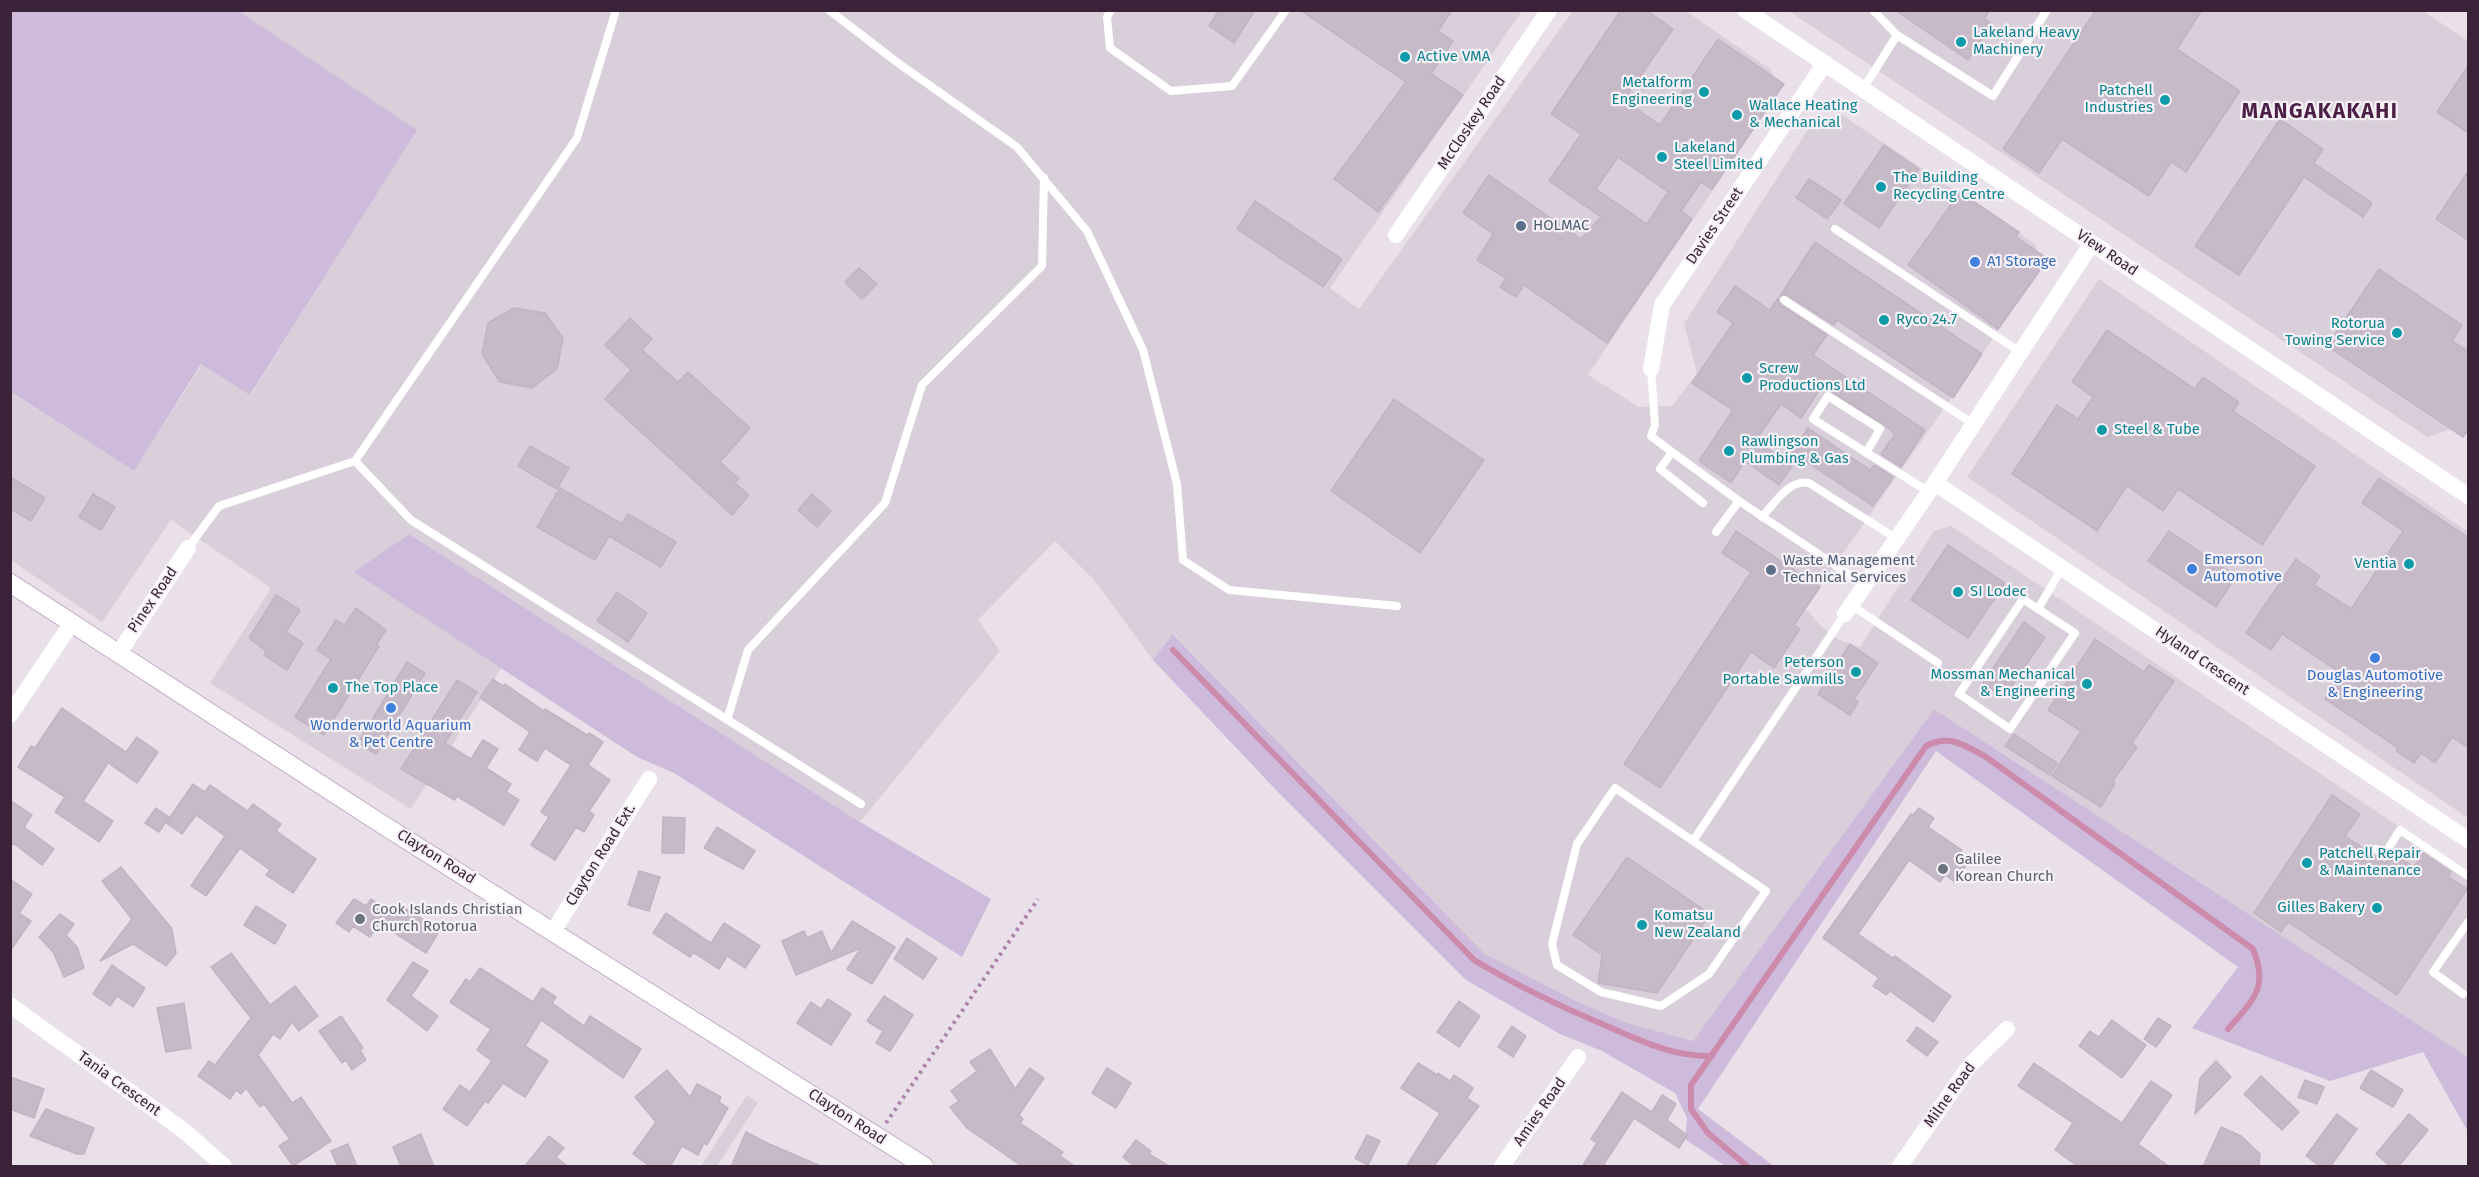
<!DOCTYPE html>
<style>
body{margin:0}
#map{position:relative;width:2479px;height:1177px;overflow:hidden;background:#e9e0ea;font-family:"Fira Sans",sans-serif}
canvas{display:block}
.frame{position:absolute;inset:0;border:12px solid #3a2238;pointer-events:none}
</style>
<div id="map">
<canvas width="2479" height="1177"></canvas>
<div class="frame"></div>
</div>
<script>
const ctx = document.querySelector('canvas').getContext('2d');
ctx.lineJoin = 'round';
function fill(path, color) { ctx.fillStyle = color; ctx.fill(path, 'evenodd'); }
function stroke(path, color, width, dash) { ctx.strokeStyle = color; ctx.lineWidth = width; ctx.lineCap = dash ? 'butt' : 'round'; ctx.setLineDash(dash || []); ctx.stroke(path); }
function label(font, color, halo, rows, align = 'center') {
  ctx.font = font + ' "Fira Sans",sans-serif'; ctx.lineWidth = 4.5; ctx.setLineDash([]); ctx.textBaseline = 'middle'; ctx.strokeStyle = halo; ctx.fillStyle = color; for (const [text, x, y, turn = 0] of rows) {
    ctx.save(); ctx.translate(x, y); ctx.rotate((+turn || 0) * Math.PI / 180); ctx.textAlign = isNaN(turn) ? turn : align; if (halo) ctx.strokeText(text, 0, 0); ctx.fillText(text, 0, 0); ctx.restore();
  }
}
const built = new Path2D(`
 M239,11H1522L1330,288L1359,309L1573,11H1686L1771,70L1778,94L1588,375L1639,407L1672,406L1697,373L1684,324L1814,120L1842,115L2035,244L2042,268L1805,608L1822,627L1839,640L1860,647L1934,531L1951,526L2468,873V1057L1934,709L1693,1041L1624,1022L1576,1001L1485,954L1174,634L1153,660L1094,580L1055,541L978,620L1000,651L860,822L409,534L355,572L502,667L411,809L210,683L271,588L171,520L102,622L11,560L10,392L134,471L202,364L251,395L416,130Z
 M1789,11H2423L2468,41V404L2452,429L2427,437Z
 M2099,279L2468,532V818L1967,477Z
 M747,1095L758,1103L717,1166H701Z`);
const green = new Path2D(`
 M10,11H239L417,130L250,395L201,364L134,471L11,392Z
 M409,534L860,822L991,899L962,957L674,773L637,757L354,572Z
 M1173,634L1485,954L1576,1001L1624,1022L1693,1041L1934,709L2468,1057V1132L2423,1052L2330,1081L2192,1028L2238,967L1936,751L1698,1109L1774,1166H1725L1685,1139L1687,1118L1675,1093L1602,1051L1560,1034L1466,980L1278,792L1153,660Z`);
const stream = new Path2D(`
 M1173,650L1474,960C1517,986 1555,1004 1602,1024C1639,1040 1672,1057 1712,1056
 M1747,1166L1708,1133L1691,1109V1085L1926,746C1950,734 1964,745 1986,757L2253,949C2269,988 2253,1000 2228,1029`);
const building = new Path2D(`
 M1219,10H1255L1234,43L1209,26Z
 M1300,10H1452L1438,31L1453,41L1431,74L1463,95L1378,212L1334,179L1406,82Z
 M1621,10H1646L1673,29L1624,100L1660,125L1718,39L1784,84L1712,189L1701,182L1681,211L1692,219L1607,343L1524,285L1516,297L1500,287L1506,278L1477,260L1493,234L1463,213L1489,175L1581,239L1601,217L1549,181L1581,134L1551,114ZM1618,157L1668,192L1647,224L1596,189Z
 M1895,10H1990L1984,19L1992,24L1968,60Z
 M2096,10H2202L2177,49L2240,91L2186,172L2171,162L2149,196L2062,139L2039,173L2003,149Z
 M2469,65V133L2437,112Z
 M2280,119L2323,149L2314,163L2372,203L2363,217L2304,177L2239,275L2195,246Z
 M1884,145L1919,169L1879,228L1844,204Z
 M2469,170V241L2436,219Z
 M1809,179L1841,200L1827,219L1796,198Z
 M1960,192L2019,232L2016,237L2048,259L1998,329L1908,265Z
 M1255,201L1342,259L1323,287L1237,229Z
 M1815,242L1982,354L1953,398L1837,320L1834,325L1787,295L1780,296Z
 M859,268L877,284L862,299L845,282Z
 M2379,269L2462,325L2452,341L2469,352V429L2463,437L2327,346Z
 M1735,286L1770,310L1778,298L1781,305L1827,335L1813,355L1925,430L1901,467L1881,454L1895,434L1883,424L1822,386L1801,418L1781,404L1756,440L1792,466L1779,485L1745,461L1731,483L1699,461L1733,410L1692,383L1733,323L1717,312Z
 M514,308L545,313L563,338L557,369L532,388L500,382L482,354L488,323Z
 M630,318L652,339L642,350L678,382L688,372L750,428L720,462L739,479L735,483L749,495L732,515L605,399L631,370L605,345Z
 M2107,330L2195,389L2203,377L2239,402L2233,411L2315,466L2262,545L2178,489L2163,511L2127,486L2097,531L2012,474L2057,405L2078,419L2093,397L2072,382Z
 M1394,399L1484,460L1420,553L1331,491Z
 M1808,428L1870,470L1874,465L1893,477L1873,506L1792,452Z
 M530,446L569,468L557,489L518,466Z
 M10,477L45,498L31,521L10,508Z
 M2379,478L2469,538V748L2452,737L2435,763L2421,753L2414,763L2396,751L2398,748L2325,699L2342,674L2282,634L2271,650L2246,633L2296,559L2320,576L2314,585L2351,609L2403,531L2362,503Z
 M560,488L622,524L628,514L676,542L661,567L609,536L595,560L537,527Z
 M93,494L115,507L101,530L79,517Z
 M812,494L831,511L817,527L798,510Z
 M1736,531L1820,587L1794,625L1800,629L1774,668L1751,652L1660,788L1624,764L1751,572L1722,553Z
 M2169,531L2236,576L2216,607L2148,561Z
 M1948,545L2005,583L1968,638L1911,600Z
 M617,592L647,613L628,642L597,621Z
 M276,595L300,610L286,632L303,643L287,670L264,655L266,651L249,638Z
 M356,608L386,630L376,645L379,646L324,735L295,717L331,659L317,650L336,620L345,625Z
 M2024,622L2045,637L2004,698L1983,683Z
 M2095,639L2144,672L2149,665L2174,681L2132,743L2137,747L2113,781L2115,783L2101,807L2052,776L2081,731L2048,710Z
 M1850,644L1878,663L1854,699L1858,702L1850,715L1818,694Z
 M407,662L425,673L376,754L358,743Z
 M493,679L503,686L505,684L544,711L545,709L587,735L589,733L603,742L588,765L610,780L589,811L594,815L584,832L576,827L555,860L531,845L549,817L541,812L571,765L545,748L537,761L519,750L530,732L480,698Z
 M457,680L477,692L445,743L471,759L483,740L498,749L486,768L511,784L506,792L519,800L504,825L457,796L455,800L401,769Z
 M62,708L126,752L137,737L158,752L137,783L108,763L83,801L113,821L99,842L55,812L65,797L18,767L31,746L35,748Z
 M2014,734L2057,763L2050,775L2005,746Z
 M193,784L205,792L210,785L248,811L253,804L281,824L276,831L316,859L293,893L266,875L270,870L240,848L206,896L191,886L225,836L196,815L182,834L166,823Z
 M2332,795L2360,814L2345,836L2385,863L2393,853L2414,867L2423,853L2451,872L2448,877L2467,889L2397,995L2288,922L2281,932L2254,913Z
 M10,800L32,815L24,827L54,849L42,865L13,843L10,847Z
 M156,808L169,817L159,832L145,823Z
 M1919,808L1934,818L1928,827L1962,850L1957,857L1967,864L1955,882L1945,875L1940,882L1909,860L1858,934L1893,958L1895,956L1951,996L1933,1022L1890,991L1886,995L1873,986L1879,978L1823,938L1911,814L1913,815Z
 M663,817L685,818L684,853H662Z
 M717,827L755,851L743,869L704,848Z
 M1627,857L1710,914L1657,993L1598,983L1602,955L1573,935Z
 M121,867L172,929L176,953L166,966L133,944L100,961L132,919L102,881Z
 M639,871L660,877L649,911L628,905Z
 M10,879L32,894L19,913L31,921L10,951Z
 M354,899L366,906L371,899L398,917L404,908L440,930L426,953L379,923L370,937L353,926L349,932L336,923Z
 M256,906L286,925L275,944L244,925Z
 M666,913L711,943L724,923L760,946L745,968L727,956L719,969L693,952L690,957L653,933Z
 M60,914L74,924L66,935L77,947L84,968L64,977L53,952L39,937Z
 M852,921L895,947L872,984L847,969L861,948L796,975L782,941L804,931L807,938L822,931L831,953Z
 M907,938L937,958L923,979L894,959Z
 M231,953L270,1005L295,986L318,1016L299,1031L292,1022L280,1039L273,1034L258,1055L292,1103L301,1097L331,1141L293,1166L279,1146L290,1139L264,1104L260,1107L246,1088L241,1094L236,1090L230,1099L198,1076L209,1061L215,1065L251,1018L211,967Z
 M413,962L428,971L411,996L438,1016L427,1031L387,1000Z
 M112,965L145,988L133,1007L117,996L110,1006L93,994Z
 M480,968L533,1002L542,988L556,997L552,1003L584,1026L590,1016L641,1049L623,1078L541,1020L525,1046L548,1061L525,1097L503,1083L488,1103L485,1101L467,1126L443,1109L460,1085L470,1092L492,1061L477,1050L491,1029L450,1002L466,979L470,982Z
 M884,996L913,1015L890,1051L876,1043L883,1031L867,1021Z
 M828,999L851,1014L831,1045L797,1023L811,1002L821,1009Z
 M1459,1001L1480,1016L1459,1047L1437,1032Z
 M184,1003L191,1048L166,1052L157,1008Z
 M341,1016L363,1048L360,1050L366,1060L352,1070L346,1060L342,1063L319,1031Z
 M2158,1018L2171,1026L2156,1047L2144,1039Z
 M2112,1020L2146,1045L2122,1078L2079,1046L2090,1031L2099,1037Z
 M1512,1026L1526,1036L1513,1057L1498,1047Z
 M1917,1027L1938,1042L1927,1056L1907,1041Z
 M990,1049L1015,1089L1030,1068L1044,1078L1019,1115L1023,1119L1020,1123L1063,1152L1060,1156L1076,1167H1023L967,1128L950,1107L959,1101L951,1091L977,1071L970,1062Z
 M2216,1061L2231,1077L2195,1114L2200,1078Z
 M1418,1063L1437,1075L1438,1073L1450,1081L1454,1075L1473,1088L1467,1098L1479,1106L1433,1167H1406L1440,1113L1401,1088Z
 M2034,1063L2122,1123L2151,1081L2172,1095L2138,1144L2170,1167H2079L2055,1150L2073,1123L2018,1086Z
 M1107,1068L1131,1083L1116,1108L1092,1093Z
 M667,1070L690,1097L697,1084L721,1097L719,1102L728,1108L707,1145L704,1143L698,1155L682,1146L670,1167H651L633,1154L656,1122L635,1097Z
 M2371,1070L2403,1090L2393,1107L2360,1088Z
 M2261,1076L2299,1112L2282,1130L2244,1094Z
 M10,1077L44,1089L34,1118L10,1109Z
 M2305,1080L2324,1087L2317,1104L2298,1097Z
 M1622,1092L1652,1112L1662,1095L1676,1104L1667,1120L1687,1135L1679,1148L1634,1118L1602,1167H1582L1597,1143L1591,1139Z
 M46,1109L94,1128L84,1154H77L30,1136Z
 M2337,1114L2357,1129L2330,1167H2321L2306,1156Z
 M2409,1114L2428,1130L2398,1167H2391L2376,1154Z
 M2221,1127L2241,1136L2260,1154L2259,1167H2203Z
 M746,1132L767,1143L823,1167H731Z
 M421,1134L434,1167H401L393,1147Z
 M1367,1135L1380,1141L1368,1165L1355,1158Z
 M549,1136L564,1148L556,1157L568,1167H524Z
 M1136,1140L1151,1151L1149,1154L1170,1167H1135L1123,1157Z
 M348,1144L357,1167H338L331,1151Z`);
const path = new Path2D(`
 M886,1123L1038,899`);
const lane = new Path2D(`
 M616,10L577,138L355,461L411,520L861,804
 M829,10L898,63L1017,147L1087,231L1143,350L1177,484L1183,560L1229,590L1397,606
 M1111,10L1107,17L1110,48L1171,91L1232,86L1286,10
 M1873,10L1897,35
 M1863,89L1897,35L1993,96L2047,10
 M1835,229L2020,352
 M1784,300L1972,423
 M1651,369L1655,425L1651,436L1672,452
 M1866,453L1880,429L1828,396L1813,419L1929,492
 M1703,503L1660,469L1672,452L1739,501
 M1762,517C1774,504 1789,479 1809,483L1897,539
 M1716,532L1739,501L1865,585
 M188,548L219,506L355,461
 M1851,605L1938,663
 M2038,609L2075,633L2010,729L1959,694L2023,599L2038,609L2062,568
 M727,720L748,650L885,503L922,385L1042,266L1044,178
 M1693,841L1615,788L1577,844L1552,944L1557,965L1601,992L1661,1006L1709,974L1766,891L1693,841L1845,614
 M2376,849L2384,855L2400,830L2468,876
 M2463,994L2433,972L2468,922`);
const street = new Path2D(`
 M1745,10L2468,496
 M1396,235L1549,10
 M1651,369L1662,305L1825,63
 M1935,483L2468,840
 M1845,614L1935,483L2092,243
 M119,653L188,548
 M10,715L71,624
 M554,930L649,779
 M10,1005L183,1130L224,1166
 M1502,1166L1578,1057
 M1900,1166L1970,1065L2007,1029`);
const secondary = new Path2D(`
 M10,583L380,823L924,1166`);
const markers = [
 [1961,42,6,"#0f9aa8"],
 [1405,57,6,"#0f9aa8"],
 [1704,92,6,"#0f9aa8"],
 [2165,100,6,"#0f9aa8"],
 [1737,115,6,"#0f9aa8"],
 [1662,157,6,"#0f9aa8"],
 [1881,187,6,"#0f9aa8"],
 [1521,226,6,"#5c6f8a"],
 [1975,262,6,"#3f7fe0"],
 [1884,320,6,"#0f9aa8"],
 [2397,333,6,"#0f9aa8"],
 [1747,378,6,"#0f9aa8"],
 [2102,430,6,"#0f9aa8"],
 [1729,451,6,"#0f9aa8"],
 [2409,564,6,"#0f9aa8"],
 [2192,569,6,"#3f7fe0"],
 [1771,570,6,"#5c6f8a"],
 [1958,592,6,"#0f9aa8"],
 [2375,658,6,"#3f7fe0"],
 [1856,672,6,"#0f9aa8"],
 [2087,684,6,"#0f9aa8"],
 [333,688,6,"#0f9aa8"],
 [391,708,6,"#3f7fe0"],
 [2307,863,6,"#0f9aa8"],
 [1943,869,6,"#6b7280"],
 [2377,908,6,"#0f9aa8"],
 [360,919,6,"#6b7280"],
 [1642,925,6,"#0f9aa8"]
];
const cultureNames = [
 ["Lakeland Heavy",1973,33],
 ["Machinery",1973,50],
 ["Active VMA",1417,57],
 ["Metalform",1692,83,"right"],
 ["Engineering",1692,100,"right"],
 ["Patchell",2153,91,"right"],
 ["Industries",2153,108,"right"],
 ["Wallace Heating",1749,106],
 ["& Mechanical",1749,123],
 ["Lakeland",1674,148],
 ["Steel Limited",1674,165],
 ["The Building",1893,178],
 ["Recycling Centre",1893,195],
 ["Ryco 24.7",1896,320],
 ["Rotorua",2385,324,"right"],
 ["Towing Service",2385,341,"right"],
 ["Screw",1759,369],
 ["Productions Ltd",1759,386],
 ["Steel & Tube",2114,430],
 ["Rawlingson",1741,442],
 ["Plumbing & Gas",1741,459],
 ["Ventia",2397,564,"right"],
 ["SI Lodec",1970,592],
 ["Peterson",1844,663,"right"],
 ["Portable Sawmills",1844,680,"right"],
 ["Mossman Mechanical",2075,675,"right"],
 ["& Engineering",2075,692,"right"],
 ["The Top Place",345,688],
 ["Patchell Repair",2319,854],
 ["& Maintenance",2319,871],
 ["Gilles Bakery",2365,908,"right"],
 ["Komatsu",1654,916],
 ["New Zealand",1654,933]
];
const streetNames = [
 ["McCloskey Road",1472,123,-56],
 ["Davies Street",1715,226,-56],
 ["View Road",2107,253,34],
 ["Pinex Road",153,600,-56],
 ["Hyland Crescent",2202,661,34],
 ["Clayton Road Ext.",601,855,-58],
 ["Clayton Road",436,857,32],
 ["Tania Crescent",119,1084,36],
 ["Milne Road",1950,1095,-54],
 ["Amies Road",1540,1112,-55],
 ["Clayton Road",847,1117,33]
];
const serviceNames = [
 ["HOLMAC",1533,226],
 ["Waste Management",1783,561],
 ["Technical Services",1783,578]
];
const shopNames = [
 ["A1 Storage",1987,262],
 ["Emerson",2204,560],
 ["Automotive",2204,577],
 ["Douglas Automotive",2375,676,"center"],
 ["& Engineering",2375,693,"center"],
 ["Wonderworld Aquarium",391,726,"center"],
 ["& Pet Centre",391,743,"center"]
];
const worshipNames = [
 ["Galilee",1955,860],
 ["Korean Church",1955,877],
 ["Cook Islands Christian",372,910],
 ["Church Rotorua",372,927]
];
const districtNames = [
 ["MANGAKAKAHI",2320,112]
];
fill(built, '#d9cfda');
fill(green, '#cebada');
stroke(stream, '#cd8bac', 6);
fill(building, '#c6b9c8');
stroke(building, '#c2b3c3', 1.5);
stroke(secondary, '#c9b4c9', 20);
stroke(path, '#ac83ab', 4, [3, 4.5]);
stroke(lane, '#fff', 8);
stroke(street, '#fff', 16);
stroke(secondary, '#fff', 18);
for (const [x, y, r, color] of markers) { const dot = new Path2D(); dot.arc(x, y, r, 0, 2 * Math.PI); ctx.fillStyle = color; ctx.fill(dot); stroke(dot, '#f6f1f7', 2); }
label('15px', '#0d838f', '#f6f1f7', cultureNames, 'left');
label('15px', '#3a2238', '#f6f1f7', streetNames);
label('15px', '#4e5e75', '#f6f1f7', serviceNames, 'left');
label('15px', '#366cbe', '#f6f1f7', shopNames, 'left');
label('15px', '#5b616d', '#f6f1f7', worshipNames, 'left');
ctx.letterSpacing = '1.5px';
label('bold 21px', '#4b1f46', '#f6f1f7', districtNames);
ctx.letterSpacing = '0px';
</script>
